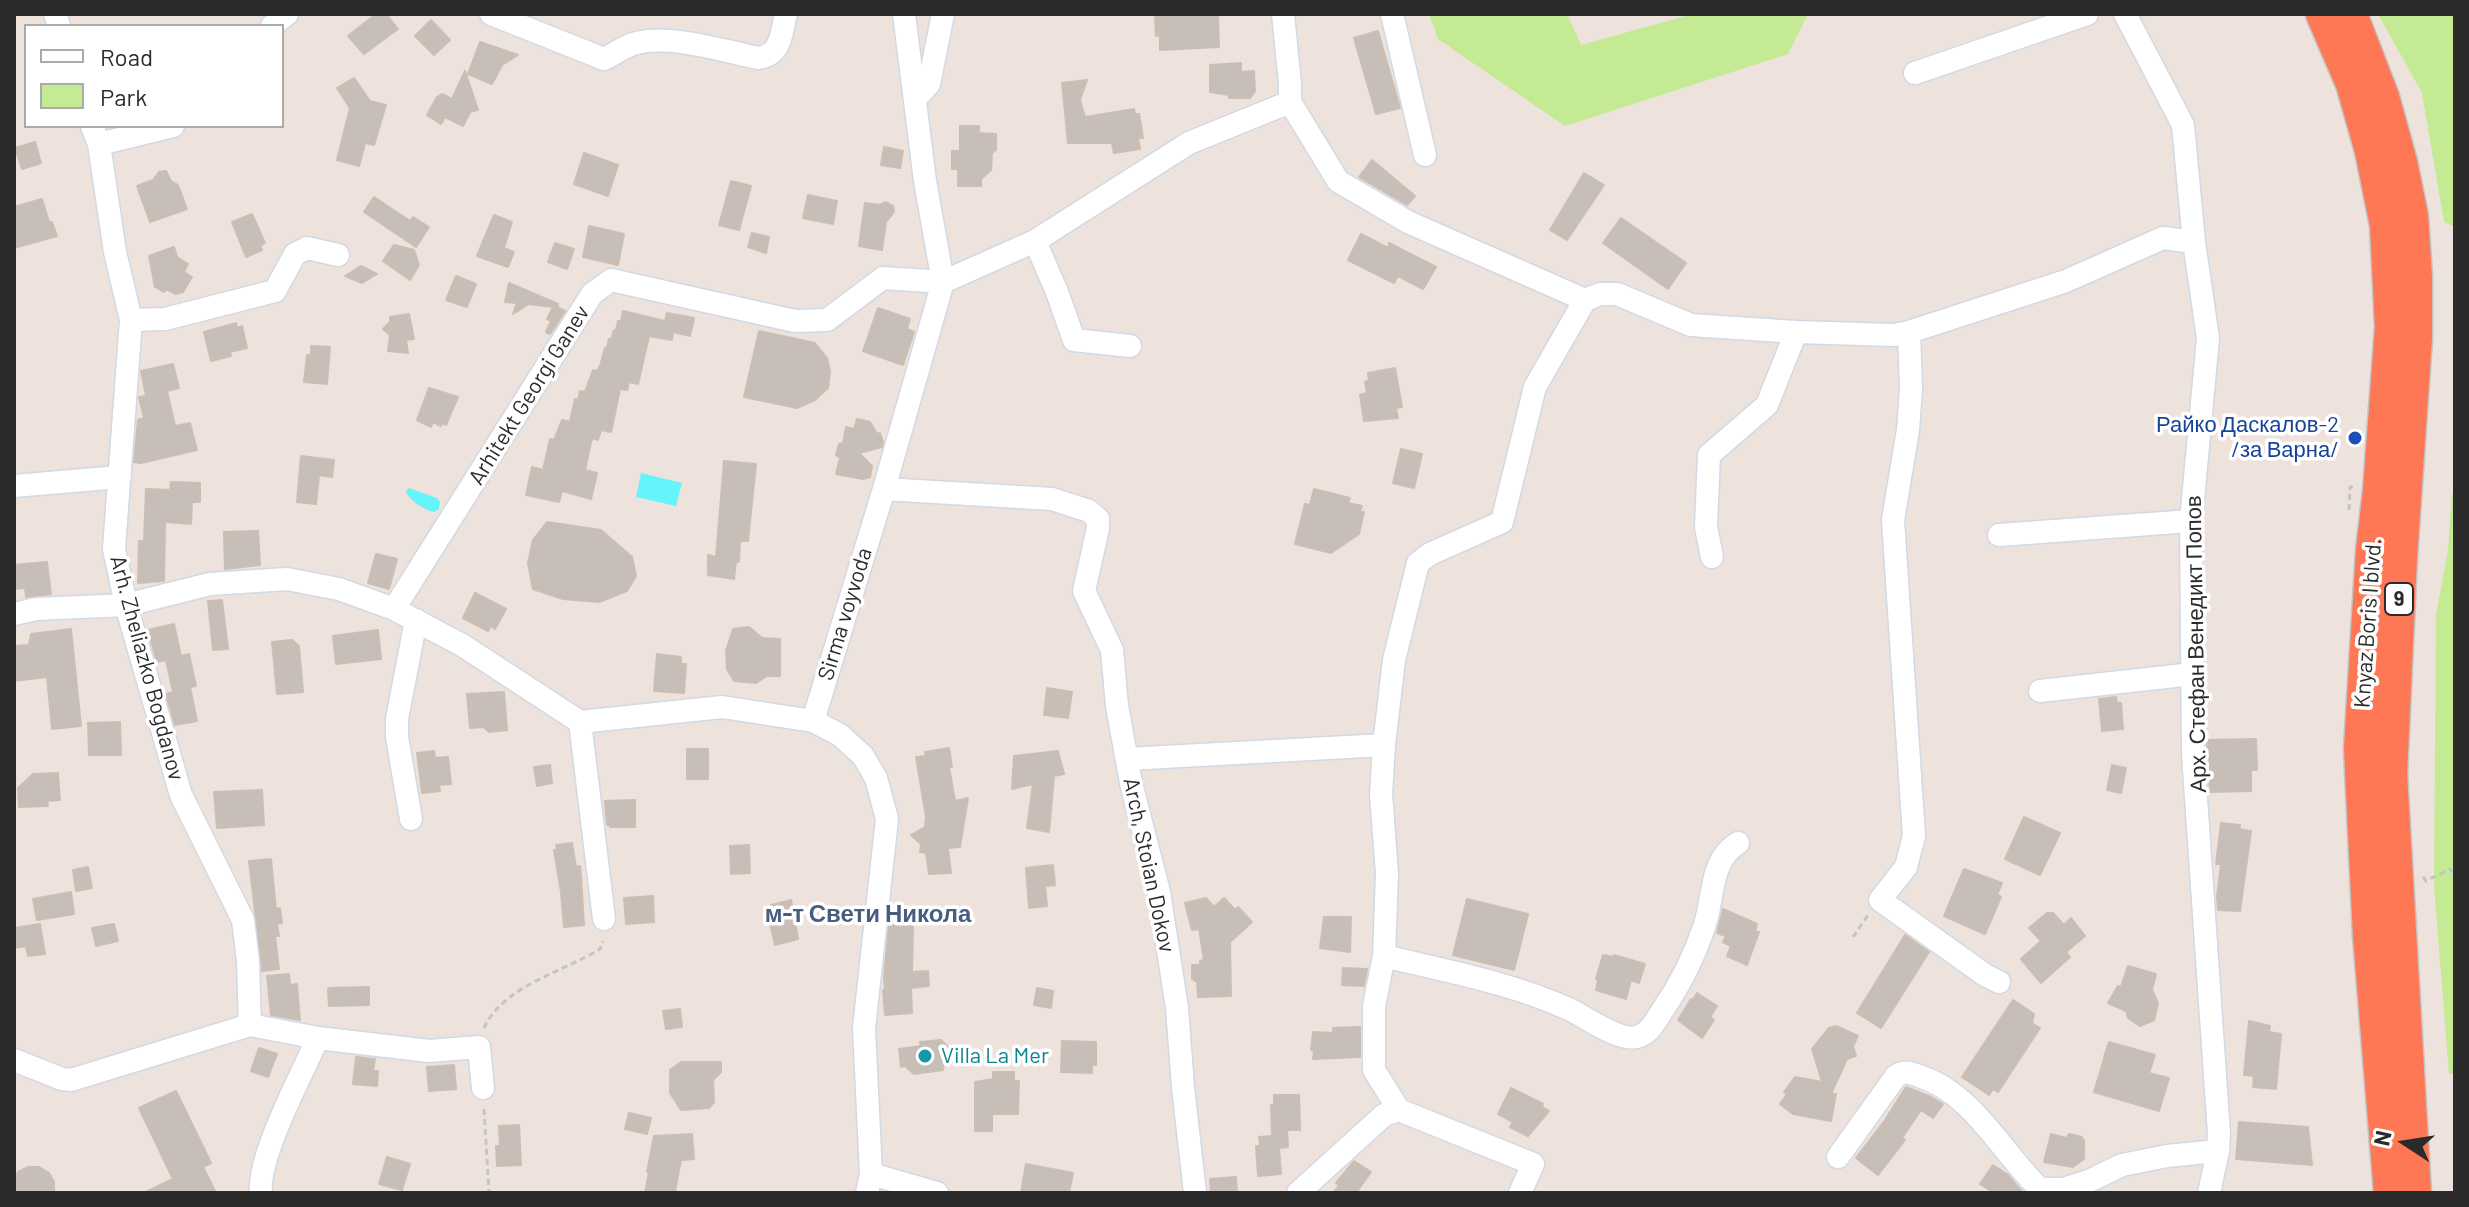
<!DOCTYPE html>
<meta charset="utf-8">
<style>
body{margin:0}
#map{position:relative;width:2469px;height:1207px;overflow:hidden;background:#eee2dc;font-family:Barlow,sans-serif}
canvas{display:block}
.frame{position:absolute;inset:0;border:16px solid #2b2b2b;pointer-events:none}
.legend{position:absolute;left:24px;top:24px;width:260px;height:104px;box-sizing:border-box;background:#fff;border:2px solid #aaa;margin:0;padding:10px 14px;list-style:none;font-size:24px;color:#2b2b2b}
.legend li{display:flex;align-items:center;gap:16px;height:40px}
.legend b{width:40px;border:2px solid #aaa}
.north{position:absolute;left:2365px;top:1103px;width:80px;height:80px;-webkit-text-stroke:6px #fff;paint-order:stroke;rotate:282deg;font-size:22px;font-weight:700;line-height:32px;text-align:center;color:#2b2b2b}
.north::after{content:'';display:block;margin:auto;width:28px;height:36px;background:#2b2b2b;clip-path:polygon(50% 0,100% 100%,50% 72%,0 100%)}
</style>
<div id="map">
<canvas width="2469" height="1207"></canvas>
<div class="frame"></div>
<ul class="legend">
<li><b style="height:10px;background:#fff"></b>Road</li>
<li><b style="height:22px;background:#c4ea93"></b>Park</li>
</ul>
<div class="north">N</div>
</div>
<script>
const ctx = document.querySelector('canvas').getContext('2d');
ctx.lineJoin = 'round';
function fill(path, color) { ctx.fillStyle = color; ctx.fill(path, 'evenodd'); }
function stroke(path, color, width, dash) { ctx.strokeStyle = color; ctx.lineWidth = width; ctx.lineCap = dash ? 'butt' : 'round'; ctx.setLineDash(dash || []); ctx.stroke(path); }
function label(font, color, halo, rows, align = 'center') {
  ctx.font = font + ' Barlow,sans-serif'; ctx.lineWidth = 7; ctx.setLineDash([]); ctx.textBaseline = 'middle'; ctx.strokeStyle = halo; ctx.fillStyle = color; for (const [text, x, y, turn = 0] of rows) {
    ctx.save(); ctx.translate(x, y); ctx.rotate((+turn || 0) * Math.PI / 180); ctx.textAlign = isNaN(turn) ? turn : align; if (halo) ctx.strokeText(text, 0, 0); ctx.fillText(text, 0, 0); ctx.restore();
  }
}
const green = new Path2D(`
 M1429,14H1567L1581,45L1693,14H1808L1788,54L1565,126L1438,39Z
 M2378,14H2455V227L2444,222L2422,93Z
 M2452,494H2455V1074H2449L2434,886L2436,615L2448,550Z`);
const water = new Path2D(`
 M641,473L682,483L676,506L636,497Z
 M409,488L437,498L440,502L439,509L434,512C425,510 408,500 406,491Z`);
const building = new Path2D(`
 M376,14H386L398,29L364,54L348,36Z
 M1189,14H1218L1219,47L1160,50V35L1156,36L1155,17Z
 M431,20L450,40L434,55L415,36Z
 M1378,31L1400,108L1376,114L1354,38Z
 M480,42L518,55L502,65L492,84L468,74Z
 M1241,63V72L1254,71L1255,91L1250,98H1229V95L1210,92V65Z
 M465,71L478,110L470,112L463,126L445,117L441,124L427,115L437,97L442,94L452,99Z
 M354,78L370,101L386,105L374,145L365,143L359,166L337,160L350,108L337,88Z
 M1087,80L1080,100L1085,117L1134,109L1135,114H1139L1143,138H1138L1140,149L1114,153L1112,143H1068L1062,83Z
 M960,126H979V133L996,134V150L992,153L991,170L981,179V186H958V169H952V151H960Z
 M35,142L41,163L22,169L15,148Z
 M884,147L903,151L900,168L881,165Z
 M584,153L618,165L608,196L574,184Z
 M1372,160L1415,196L1407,205L1359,177Z
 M166,171L171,181L178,185L187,209L150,222L137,186L153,180L159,172Z
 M1584,173L1604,185L1567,240L1550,230Z
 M731,181L751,186L739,230L719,225Z
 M808,195L837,201L833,224L803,218Z
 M374,197L410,221L413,217L429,227L416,247L364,212Z
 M42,199L49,222H52L57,236L14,248V207Z
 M886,202L893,206L894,212L886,222L882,250L859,246L865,203L880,205Z
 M252,214L265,243L260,246L262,250L246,257L232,222Z
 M494,215L512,222L504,248L514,252L508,267L477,256Z
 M1621,218L1686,263L1668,289L1603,243Z
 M589,226L624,234L618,265L583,257Z
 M752,233L769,237L766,253L748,247Z
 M1361,234L1388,248L1389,243L1436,267L1423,289L1398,276L1394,283L1348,260Z
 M555,243L574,249L567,269L548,262Z
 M394,245L414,250L419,265L410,280L383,261Z
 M174,247L177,257L188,264L184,272L192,277L183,292L175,294L166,289L164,292L155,287L149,256Z
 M361,266L377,274L362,283L345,276Z
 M456,276L476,284L467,307L446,300Z
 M509,283L558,304L557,307L565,311L550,334L546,332L551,321L547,319L553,307L529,304L513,314L517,303L505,302Z
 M878,308L910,319L907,329L914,332L903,365L863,351Z
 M623,311L665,321L667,313L694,318L690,336L673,332L672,340L649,336L638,384L629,382L627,390L620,389L611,432L601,430L598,440L592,438L585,470L597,473L591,499L562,491L559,502L526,495L532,467L543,470L550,439L554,440L562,420L570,422L575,399L578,400L580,391L585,392L593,370L597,371L600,366L605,348H607L609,339L611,340L614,330H616L618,321H621Z
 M409,314L414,339L406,340L408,353L388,351L390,335L383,329L390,322V317Z
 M236,323L237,328L242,326L247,348L230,352L231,356L211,361L204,332Z
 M759,331L815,343L827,358L830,371L828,388L815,400L797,408L744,397Z
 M311,346L330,347L327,384L304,382L307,355H311Z
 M173,364L179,388L167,391L175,426L190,423L197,450L141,463L134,462L138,420L144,418L139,397L146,396L141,371Z
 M1395,368L1402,407L1396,408L1398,418L1364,421L1360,395L1367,393L1365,382L1369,380L1368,373Z
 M429,388L458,397L446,425L442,423L441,426L433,422L431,427L417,420Z
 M857,419L870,422L877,434L880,433L883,442L882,447L859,453L872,466L870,477L863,479L836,474L840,458L836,455L839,444L843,443L846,427L854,429Z
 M1401,449L1422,454L1414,488L1393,483Z
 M301,456L334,460L332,477L319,475L316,504L297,502Z
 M724,461L756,464L748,541H740L739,562L736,561L734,579L708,575V555L716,557Z
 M171,482L200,483V502H192L191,524L165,522L164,581L138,583L139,541H144L146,489L170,490Z
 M1314,489L1350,498L1348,503L1362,506L1360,511L1364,512L1359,534L1331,553L1295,544L1305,504L1310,505Z
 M547,522L601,530L632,557L636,576L627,591L599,602L563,599L533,589L528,563L533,540Z
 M258,531L260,565L225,569L224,532Z
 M376,554L397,559L389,589L368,583Z
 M47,562L51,594L26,597L25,588L14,589V565Z
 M475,593L506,609L495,629L491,626L488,631L463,618Z
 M222,600L228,649L213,650L208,601Z
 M174,624L181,656L189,654L196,686L190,687L197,721L175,725L166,694L173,692L166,660L157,662L148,630Z
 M749,627L762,638L780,639V676H767L756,683L734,681L727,669L726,651L733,629Z
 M71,629L81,726L52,729L47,677L14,681V646L29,645L31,634Z
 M378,630L381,659L336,664L333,636Z
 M292,640L299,646L303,692L277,694L272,642Z
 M657,654L681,657V664H686L684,693L654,691Z
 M1047,688L1072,692L1068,718L1044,715Z
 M504,692L507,730L489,732L484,727L470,728L467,694Z
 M2116,697L2117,703H2121L2123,729L2102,731L2099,699Z
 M120,722L121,755H89L88,723Z
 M2256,739L2257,770H2251V791L2210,792L2207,740Z
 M949,748L952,767H949L955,801L968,798L960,847L948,848L951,873L929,874L926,853L920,852L921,844L911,835L925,827L926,817L916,757L926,756L925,752Z
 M687,749H708V779H687Z
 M434,751L435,758L448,757L451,784L439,785L440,791L422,793L417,753Z
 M1058,751L1064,774L1054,776L1049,832L1027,828L1033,784L1012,789L1014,756Z
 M550,765L552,783L537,786L534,767Z
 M2112,765L2126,768L2121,793L2107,790Z
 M58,773L60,800L47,801L48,806L19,807L18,788L33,774Z
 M262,790L264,825L217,828L214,792Z
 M635,800V827H610V825H607L605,801Z
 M2024,817L2060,833L2040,875L2005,859Z
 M2221,823L2240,825L2239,829L2251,831L2240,911L2218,910L2217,896L2221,864H2216Z
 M572,843L576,867L580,866L581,876L584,925L564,927L561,892L554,850H557L556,845Z
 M749,845L750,873L731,874L730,846Z
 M271,859L276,909L280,908L282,923L277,924L279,936H275L279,969L262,971L249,861Z
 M1053,865L1055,885L1045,886L1047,906L1029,908L1026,868Z
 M88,867L92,888L76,891L73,870Z
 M1964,869L2002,883L1997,895L2001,897L1985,934L1944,916Z
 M71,892L74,914L37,920L33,899Z
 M653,896L654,922L626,924L624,898Z
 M1206,898L1214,907L1224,898L1235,910L1238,907L1252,922L1230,942L1231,996L1198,997L1197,982L1192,979V965H1200V961L1204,960L1199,929L1192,930L1185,903Z
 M1467,899L1528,914L1514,970L1453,955Z
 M791,900L798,939L775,945L768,915L773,913L771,905Z
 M1723,909L1757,924L1755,931L1759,932L1747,965L1727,956L1731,946L1723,942L1726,936L1717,933Z
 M2047,913H2053L2064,925L2071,918L2085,936L2066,952L2070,957L2041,983L2021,959L2041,941L2029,928Z
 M1324,917H1351L1350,952L1320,948Z
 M40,924L45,954L28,956L26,946L14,948V928Z
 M114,924L118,941L96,946L92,928Z
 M889,925H913L912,972L928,971L929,986L911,988L912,1013L885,1015L883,990H885L884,976Z
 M1905,935L1929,952L1881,1028L1857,1013Z
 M1603,955L1613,957L1614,955L1645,964L1639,983L1631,980L1626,999L1596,990L1598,980L1596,979Z
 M2128,966L2156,974L2152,990L2158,1003L2154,1020L2140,1026L2128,1018L2126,1011L2108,1003L2118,986L2121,987Z
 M1343,968L1367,969L1364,986L1342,985Z
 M289,974L290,985L297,984L300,1020L271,1015L267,976Z
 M369,987V1005L329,1006L328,989L330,988Z
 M1037,988L1053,991L1051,1008L1034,1005Z
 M1697,993L1717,1006L1710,1017L1714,1020L1702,1038L1678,1020L1691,999L1693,1000Z
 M2013,1000L2034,1014L2032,1023L2040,1028L1998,1092L1993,1089L1989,1095L1962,1077Z
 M680,1009L682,1027L666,1029L663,1011Z
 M2249,1021L2270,1026L2269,1032L2281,1034L2276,1089L2253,1087L2254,1076L2244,1075Z
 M1836,1026L1858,1036L1853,1046L1856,1056L1847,1059L1831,1094H1836L1831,1121L1793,1114L1780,1104L1787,1094L1784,1092L1795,1077L1822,1082L1812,1049L1829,1028Z
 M1360,1027V1057L1313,1059L1314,1051L1311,1050L1313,1032L1333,1033V1028Z
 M941,1040L948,1047L951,1064L943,1066V1070L914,1074L905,1066L901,1067L899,1049L921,1046L920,1042Z
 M1062,1041L1096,1042V1065H1092V1073L1061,1072Z
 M2109,1042L2155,1055L2149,1073L2169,1078L2159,1111L2094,1092L2104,1059L2109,1063L2104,1057Z
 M259,1048L277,1054L268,1077L251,1071Z
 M356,1057L375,1059L373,1071H378L377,1086L353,1084Z
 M681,1062H721V1072L713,1080L714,1102L709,1108L681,1110L670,1093V1070Z
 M454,1065L456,1089L429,1091L427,1067Z
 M993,1072H1014V1081H1019L1018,1114H992V1131H975V1082L993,1079Z
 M1906,1087L1931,1097L1943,1104L1933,1118L1921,1110L1902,1138L1905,1140L1878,1175L1856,1158L1885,1120Z
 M1511,1088L1543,1104L1542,1107L1549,1111L1528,1136L1510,1127L1513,1122L1498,1114Z
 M176,1091L211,1163L203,1167L216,1193H144L173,1179L139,1108Z
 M1274,1095H1299L1300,1130H1287L1288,1147L1279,1148L1281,1174L1258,1176L1256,1146H1260L1259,1137L1272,1136L1271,1105H1274Z
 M629,1113L651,1118L647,1134L625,1129Z
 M2239,1122L2308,1127L2312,1165L2236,1159Z
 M519,1125L521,1165L497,1166L496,1146H500L499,1126Z
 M692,1134L694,1159L681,1160L675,1191L645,1193L649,1172H647L654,1136Z
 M2051,1134L2066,1138L2069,1134L2082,1137L2081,1140H2084V1159L2073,1167L2044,1162Z
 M387,1157L410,1164L402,1190L379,1184Z
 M1354,1161L1371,1172L1356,1193H1333L1339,1185L1336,1183Z
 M1026,1164L1073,1173L1069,1193H1021Z
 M1993,1165L2008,1175L2023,1193H1994L1980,1184Z
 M28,1167H39L49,1173L54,1182V1193H14V1178L18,1172Z
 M1236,1177L1237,1193H1211L1210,1179Z`);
const path = new Path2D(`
 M2349,510L2350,487H2355
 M2423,877L2426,881L2450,869L2455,877
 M1853,937L1868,915
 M484,1028C503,986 563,972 600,949L603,941
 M484,1109L489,1193`);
const minor = new Path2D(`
 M55,14L59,26
 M491,14L604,59C614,55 623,47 633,44C668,33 723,51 759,58C782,54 781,33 786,14
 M1283,14L1290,84V102L1338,181L1408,222L1585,300
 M1392,14L1425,155
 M2125,14L2183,125L2194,242L2208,338L2191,521L2193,754L2219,1134L2218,1151L2209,1193
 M272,26L287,14
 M1915,73L2087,14
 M915,99L929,84L943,14
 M99,144L173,126
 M1035,241L1057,292L1074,340L1130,346
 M131,320L165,319L275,291L295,254L307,248L338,255
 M1909,332L1911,388L1908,430L1893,520L1914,836L1906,867L1880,900L1985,975L1999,982
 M14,486L120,477
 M884,489L1052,499L1089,511L1098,519V528L1084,591L1112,650L1117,706L1131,783L1159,892L1177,1008L1183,1087L1195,1193
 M1999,535L2191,521
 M1712,557L1706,527L1709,455L1767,405L1796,332
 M394,609L592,294L611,280L795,321L827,320L883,278L943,282L1035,241L1189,143L1290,102
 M14,614L36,609L126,605L210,584L287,579L339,589L394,609L462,645L580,722L722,707L813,721
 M2040,691L2193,674
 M580,722L604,919
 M1127,759L1384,745
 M411,819L397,737V719L416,620
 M1738,843C1710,860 1714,896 1705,924C1695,955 1680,985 1662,1011C1655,1022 1650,1033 1637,1037C1620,1042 1587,1018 1571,1010C1512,983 1447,971 1384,956L1387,873L1381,794L1384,745L1394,660L1418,563L1430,554L1502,522L1535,387L1585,300L1600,294H1617L1691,325L1796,332L1894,335L1909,332L2066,281L2163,238L2194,242
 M1384,956L1374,1006V1070L1399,1110
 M250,1025L318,1038L429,1051L479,1047L483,1088
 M14,1060L62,1079L71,1080L250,1025L248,961L243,920L181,795L126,605L114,549L131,320L115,252L99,144L92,126
 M1838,1157L1896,1076C1905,1070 1910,1073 1919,1076C1973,1093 2001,1152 2040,1189L2037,1193
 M871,1174L937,1193
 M2040,1189H2063L2089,1181L2122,1165L2167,1156L2218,1151
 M261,1193C257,1157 302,1074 318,1038
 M867,1193L871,1174L864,1028L887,819L876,778L863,756L840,735L813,721L884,489L943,282L925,181L904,14
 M1298,1193L1384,1115L1399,1110L1533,1164L1520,1193`);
const highway = new Path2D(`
 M2322,14L2352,84L2371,151L2386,225L2391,327L2379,491L2372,550L2360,749L2369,936L2390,1193
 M2351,14L2383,97L2401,162L2412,216L2416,278V338L2401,557L2391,774L2415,1193`);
const markers = [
 [2355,438,8,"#1a4fb4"],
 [925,1056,8,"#0f9aa8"]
];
const shields = [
 [2399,599,28]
];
const shieldNames = [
 ["9",2399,599]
];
const streetNames = [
 ["Arhitekt Georgi Ganev",529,395,-58],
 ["Sirma voyvoda",845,614,-73],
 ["Knyaz Boris I blvd.",2368,623,-86],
 ["Арх. Стефан Венедикт Попов",2196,644,-91],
 ["Arh. Zheliazko Bogdanov",147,668,75],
 ["Arch, Stoian Dokov",1149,865,78]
];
const transitNames = [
 ["Райко Даскалов-2",2339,425],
 ["/за Варна/",2339,450]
];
const cultureNames = [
 ["Villa La Mer",941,1056]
];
const neighbourhoodNames = [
 ["м-т Свети Никола",868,914]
];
fill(green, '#c4ea93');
fill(water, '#65f4fa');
fill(building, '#c6beb7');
stroke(building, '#cabeb5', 2);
stroke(minor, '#d1d9e5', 25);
stroke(highway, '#c4c4c4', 35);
stroke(path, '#c4c4c4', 3, [6, 4]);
stroke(minor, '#fff', 22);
stroke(highway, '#ff7856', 32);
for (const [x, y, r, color] of markers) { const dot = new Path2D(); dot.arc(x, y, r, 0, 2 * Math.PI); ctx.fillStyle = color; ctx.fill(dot); stroke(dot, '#fff', 3); }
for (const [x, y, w] of shields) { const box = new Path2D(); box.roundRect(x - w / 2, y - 16, w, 32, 6); ctx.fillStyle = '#fff'; ctx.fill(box); stroke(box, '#2b2b2b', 2); }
label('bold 20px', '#2b2b2b', null, shieldNames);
label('22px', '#2b2b2b', '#fff', streetNames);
label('22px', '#164399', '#fff', transitNames, 'right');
label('22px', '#0d838f', '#fff', cultureNames, 'left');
label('bold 24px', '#475e80', '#fff', neighbourhoodNames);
</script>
